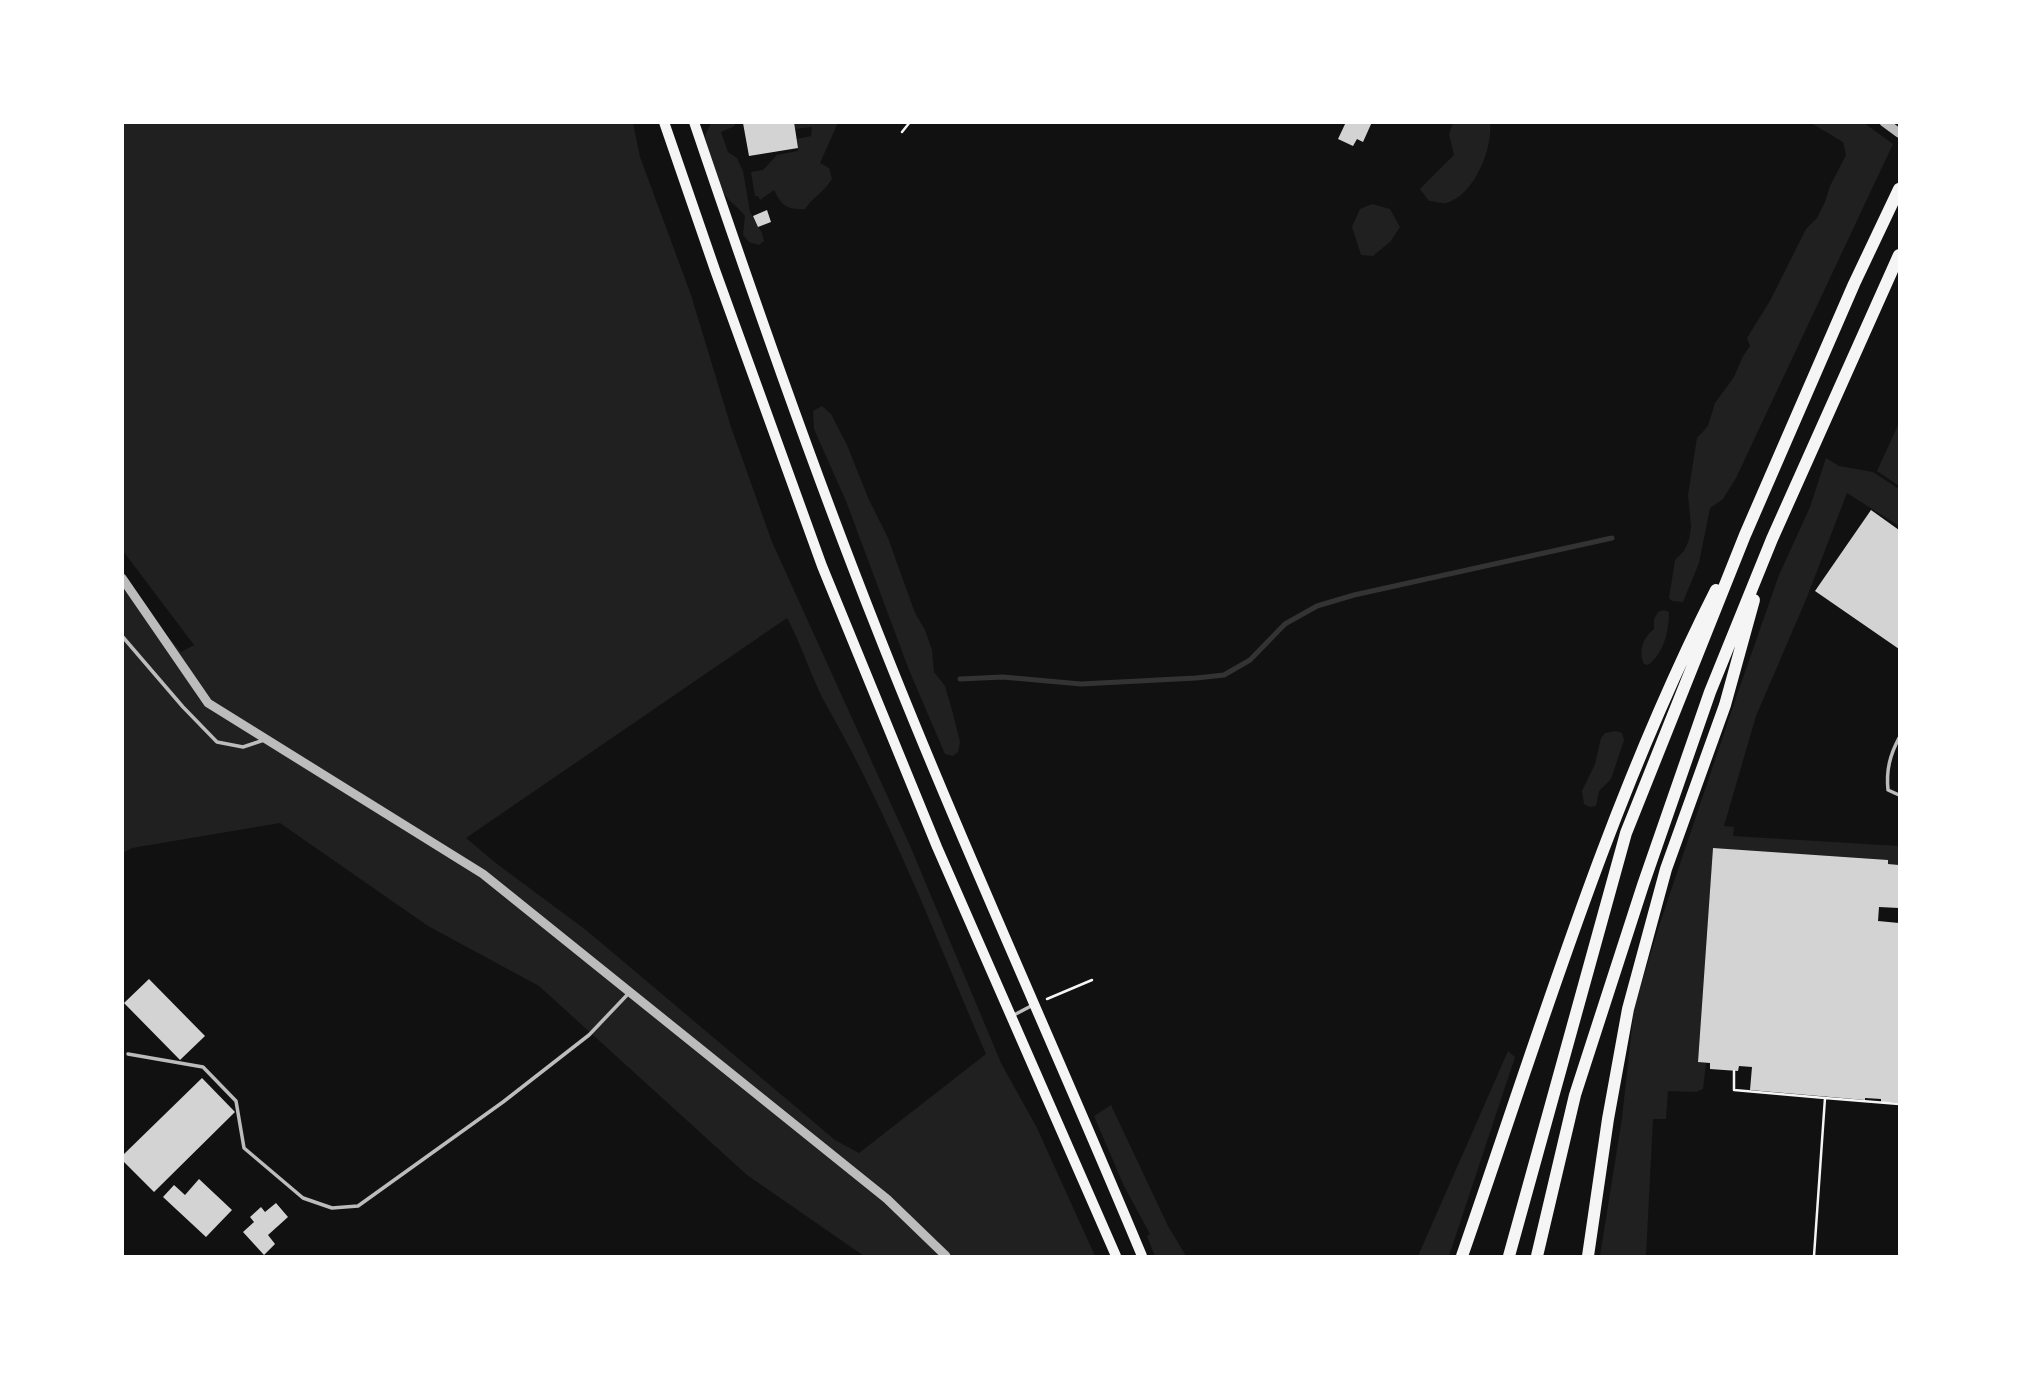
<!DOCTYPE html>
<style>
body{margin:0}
#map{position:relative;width:2022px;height:1379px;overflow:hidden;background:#111;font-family:Helvetica,sans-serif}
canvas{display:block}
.frame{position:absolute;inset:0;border:124px solid #fff;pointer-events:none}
</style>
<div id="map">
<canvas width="2022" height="1379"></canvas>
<div class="frame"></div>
</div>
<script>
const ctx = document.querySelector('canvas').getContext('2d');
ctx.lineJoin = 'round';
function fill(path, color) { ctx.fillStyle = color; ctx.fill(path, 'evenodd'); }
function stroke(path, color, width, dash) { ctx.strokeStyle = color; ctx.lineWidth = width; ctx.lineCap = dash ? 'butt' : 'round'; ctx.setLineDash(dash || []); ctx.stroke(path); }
const green = new Path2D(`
 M122,123H633L640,157L691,295L731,427L772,542L911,848L1001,1063L1037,1128L1095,1256H864L747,1175L539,986L428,926L280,823L132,848L123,853V585L181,652L194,645L123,551ZM787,618C803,647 812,681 829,710C891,819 936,938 986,1054L859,1153L835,1140L586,930L497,864L466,838Z
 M711,123H734L735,126L721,132L728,152L737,158L743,171L750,212L762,233L764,241L759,245L749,242L743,235L745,216C740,209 735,206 729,200C717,187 709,153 705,136Z
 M794,123H837V125L820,163L829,168L832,179C824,192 813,197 805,209C787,210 782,206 774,190L760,200L758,196H755L751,172L763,170L777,155L798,151L797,139L811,136L812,127L795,129Z
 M1453,123H1490C1493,148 1474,196 1446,203C1442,204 1434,201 1429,201L1420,189L1454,155L1449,134Z
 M1811,123H1864L1893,144L1736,478L1723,499L1710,508L1699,563L1683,602L1672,601L1669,598L1675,560L1684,551L1689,540L1691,527L1688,495L1697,438L1708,426L1715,403L1734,377L1743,356L1750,346L1747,338L1771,299L1806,229L1817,218L1825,202L1830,186L1846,155L1843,142Z
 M1372,204L1390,209L1400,227L1391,241L1373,256L1361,255L1352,227L1360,209Z
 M822,406L831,414L847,445L869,500L888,538L915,613L925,630L932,650L934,672L945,686L952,710L960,742L958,752L953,756L945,754L909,670L846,501L814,429L813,411Z
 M1899,423V486L1877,471Z
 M1826,458L1839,466L1873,472L1899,489V526L1847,493L1807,597L1756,716L1724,826L1734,827L1733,836L1899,846V865L1888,864V860L1713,848L1698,1061L1706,1063L1703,1089L1696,1092L1668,1091L1666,1119H1653L1646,1256H1600L1622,1118L1634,1008L1659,926L1738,692L1779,575L1810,507Z
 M1664,610L1669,612C1669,631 1664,653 1648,665L1644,664C1638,651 1643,638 1654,629V619L1658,612Z
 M1616,731L1622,733L1624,740L1611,779L1599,791L1596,806L1590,807L1584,804L1582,791L1595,764L1601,738L1605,733Z
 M1508,1051L1515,1057L1449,1256H1418Z
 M1111,1105L1168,1226L1186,1256H1155L1147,1236L1150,1234L1124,1186L1094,1116Z`);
const stream = new Path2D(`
 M960,679L1003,677L1081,684L1196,678L1224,675L1250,660L1285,624L1317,606L1354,595L1612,538`);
const building = new Path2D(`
 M794,122L798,148L749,156L743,123Z
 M1346,122H1372L1363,142L1357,139L1353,146L1338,139Z
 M767,210L771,222L758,227L753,216Z
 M1871,510L1899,530V649L1815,591Z
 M1713,848L1888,860V864L1899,865V908L1879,907L1878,921L1899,923V1103L1881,1102V1099L1865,1098V1100L1750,1090L1752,1067L1739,1066L1738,1071L1710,1069V1063L1698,1062Z
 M149,979L205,1036L180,1060L124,1003Z
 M202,1078L235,1112L154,1192L122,1160V1156Z
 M199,1179L232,1210L206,1237L163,1197L174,1185L185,1195Z
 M276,1203L288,1217L268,1235L275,1244L264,1255L243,1232L254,1222L250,1217L261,1207L265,1212Z`);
const path = new Path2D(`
 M902,132L910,122
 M1047,999L1092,980
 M1734,1071V1090L1825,1098
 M1814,1256L1825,1098L1899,1104`);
const service = new Path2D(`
 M122,636L183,707L217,742L243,747L264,740
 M1899,738C1890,755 1886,770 1888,790L1899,795
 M1012,1016L1033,1005
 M128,1054L203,1067L236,1101L244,1148L303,1198L332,1208L358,1206L503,1102L589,1035L628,994`);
const tertiary = new Path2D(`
 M1884,122L1899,133
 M122,578L208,703L483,874L887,1199L946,1256`);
const primary = new Path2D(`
 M664,122L715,270L822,566L937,847L1116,1256
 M694,122C752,293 811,463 877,630C960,841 1055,1047 1142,1256`);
const trunk = new Path2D(`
 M1462,1256C1540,1032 1608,803 1716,590
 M1509,1256L1626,833L1745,535L1854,284L1899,189
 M1537,1256L1575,1095L1643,885L1710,692L1772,539L1899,255
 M1588,1256L1608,1119L1628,1009L1666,869L1725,705L1754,600`);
fill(green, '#202020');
stroke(stream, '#333', 5);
fill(building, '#d3d3d3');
stroke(path, '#f5f5f5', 2.5);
stroke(service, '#bcbcbc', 3.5);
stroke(tertiary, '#bcbcbc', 9);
stroke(primary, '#f5f5f5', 10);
stroke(trunk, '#f5f5f5', 12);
</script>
